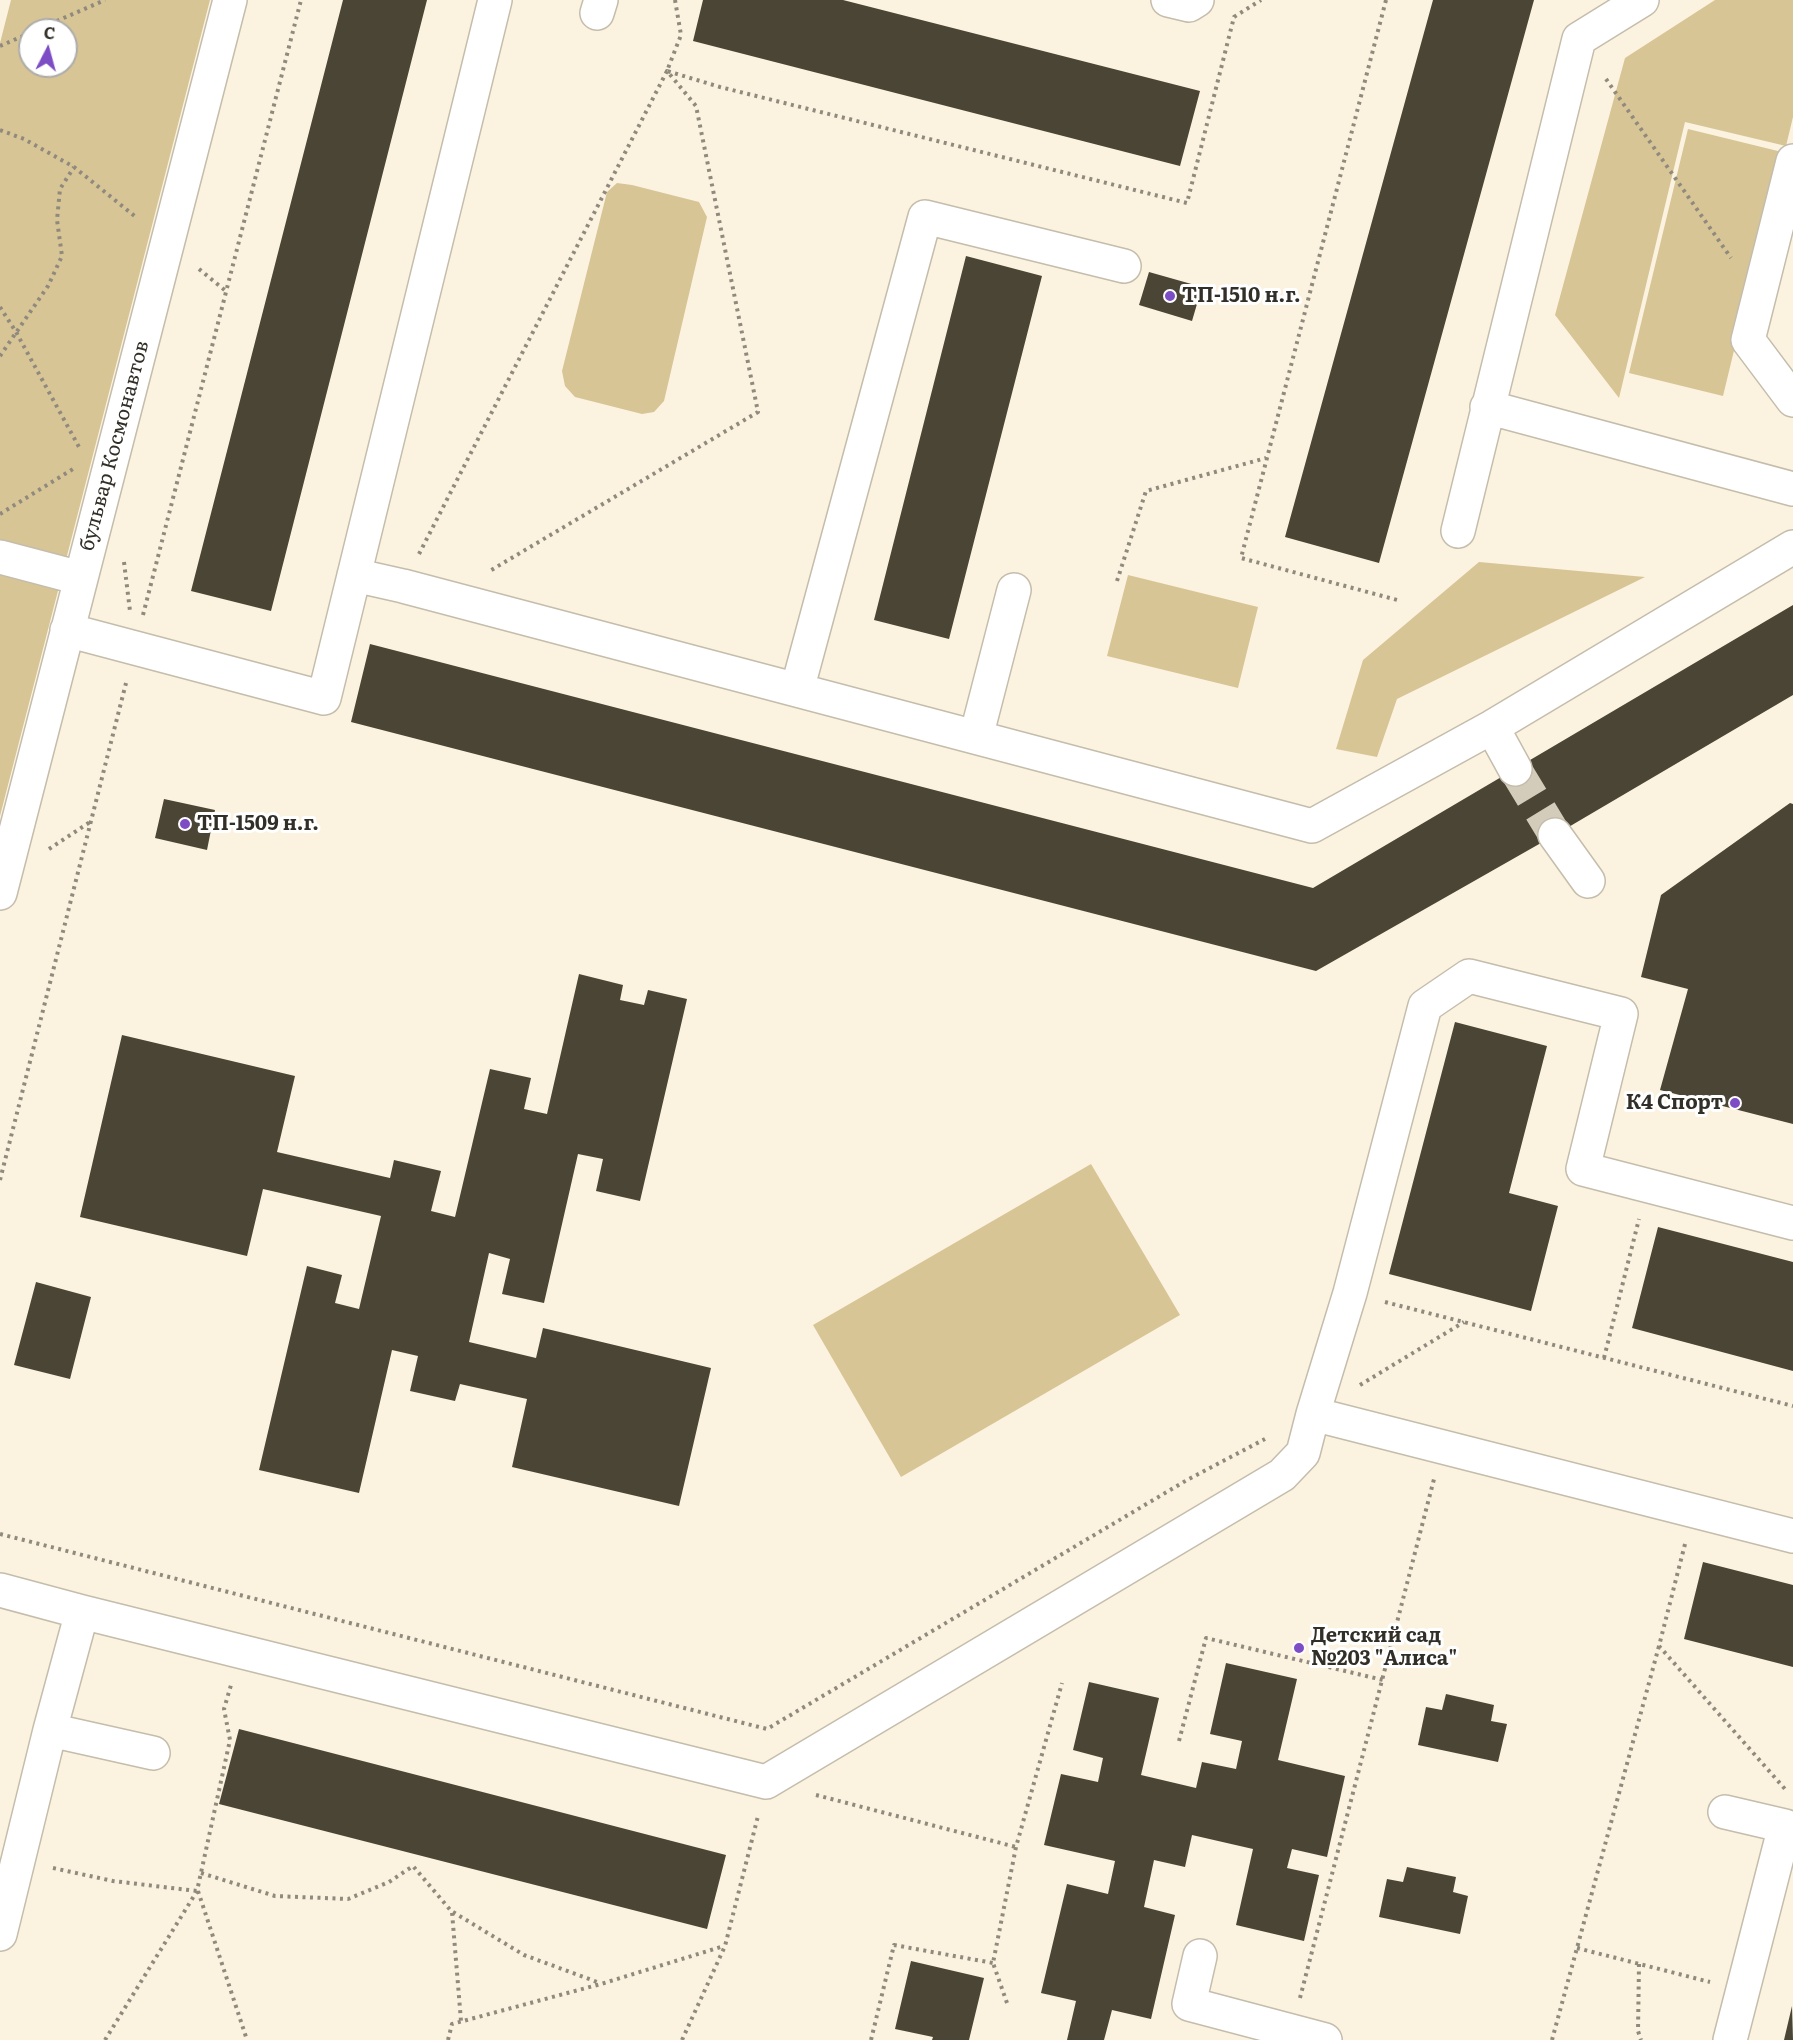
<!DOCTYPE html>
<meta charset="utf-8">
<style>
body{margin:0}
#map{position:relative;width:1793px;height:2040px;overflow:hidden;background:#fbf3e0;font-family:Literata,serif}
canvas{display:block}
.north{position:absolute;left:18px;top:18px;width:60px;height:60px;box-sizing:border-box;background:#fff;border:2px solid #adaca9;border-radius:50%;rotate:6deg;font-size:16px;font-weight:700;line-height:24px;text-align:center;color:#322f28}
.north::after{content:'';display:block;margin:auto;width:21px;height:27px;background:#7d4dc5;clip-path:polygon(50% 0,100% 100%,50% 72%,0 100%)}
</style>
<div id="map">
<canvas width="1793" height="2040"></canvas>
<div class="north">С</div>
</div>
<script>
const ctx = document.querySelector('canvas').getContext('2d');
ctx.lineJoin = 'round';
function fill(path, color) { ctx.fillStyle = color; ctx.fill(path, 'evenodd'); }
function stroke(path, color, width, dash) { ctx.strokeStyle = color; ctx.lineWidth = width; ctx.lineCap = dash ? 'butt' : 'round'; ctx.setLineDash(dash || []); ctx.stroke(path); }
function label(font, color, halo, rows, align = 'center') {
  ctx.font = font + ' Literata,serif'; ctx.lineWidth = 6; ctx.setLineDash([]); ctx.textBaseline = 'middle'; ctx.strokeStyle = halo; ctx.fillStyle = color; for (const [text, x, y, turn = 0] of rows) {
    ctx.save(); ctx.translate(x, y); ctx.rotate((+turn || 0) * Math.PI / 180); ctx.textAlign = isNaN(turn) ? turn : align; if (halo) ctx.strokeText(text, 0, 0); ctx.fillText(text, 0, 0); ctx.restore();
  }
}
const green = new Path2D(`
 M11,0H210L0,816V43ZM30,30H66V66H30Z
 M1715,0H1793V117L1786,146L1685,122L1619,398L1555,315L1625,58Z
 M1688,129L1782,152L1723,396L1629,373Z
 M617,183L632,185L699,202L707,217L664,401L654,412L642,414L575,397L565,386L562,371L607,192Z
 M1479,562L1645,577L1397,699L1377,757L1336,749L1363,660Z
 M1128,575L1258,607L1238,688L1107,656Z
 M1091,1164L1180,1315L901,1477L813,1325Z`);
const building = new Path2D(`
 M343,0H427L271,611L191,591Z
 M703,0H843L1200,91L1180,166L693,41Z
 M1433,0H1534L1379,563L1285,537Z
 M966,256L1042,276L949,639L874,620Z
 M1149,272L1202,287L1192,321L1139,305Z
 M1793,605V695L1555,835L1316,971L351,722L370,644L1313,888Z
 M164,799L215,810L207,850L155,838Z
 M1790,803L1793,804V1124L1660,1090L1688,989L1641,977L1661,895Z
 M579,974L623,985L620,1000L644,1005L648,990L687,999L640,1201L596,1191L603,1159L578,1154L544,1303L502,1294L510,1259L489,1253L469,1342L536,1358L543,1328L711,1368L679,1506L512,1467L527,1399L460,1384L455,1401L410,1391L418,1356L392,1350L359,1493L259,1470L307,1266L342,1275L335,1303L359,1309L381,1216L263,1189L247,1256L80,1217L122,1035L295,1076L277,1152L390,1178L394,1160L441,1171L431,1211L455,1217L490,1069L531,1078L524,1109L547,1114Z
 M1455,1022L1547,1046L1509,1193L1558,1206L1531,1311L1389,1274Z
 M1658,1227L1793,1262V1371L1632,1328Z
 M36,1282L91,1297L70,1379L14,1365Z
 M1703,1562L1793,1585V1667L1684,1639Z
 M1226,1663L1297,1679L1278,1760L1345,1776L1327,1857L1292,1849L1287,1868L1319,1875L1304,1941L1236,1925L1253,1849L1192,1835L1185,1867L1154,1860L1144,1907L1175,1915L1151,2019L1112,2010L1104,2040H1067L1076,2001L1041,1993L1067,1884L1108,1894L1115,1861L1044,1845L1061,1774L1098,1782L1103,1758L1073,1750L1089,1682L1159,1698L1141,1775L1196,1788L1202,1762L1236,1769L1242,1741L1210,1734Z
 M1446,1694L1494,1705L1491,1721L1507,1724L1498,1762L1418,1745L1426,1707L1442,1710Z
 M239,1729L726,1855L707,1929L219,1804Z
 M1407,1867L1456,1877L1453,1892L1468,1896L1460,1934L1379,1917L1387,1879L1403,1882Z
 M911,1961L984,1978L969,2040H932L933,2037L895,2029Z
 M1792,2006L1793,2040H1784Z`);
const minorTunnel = new Path2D(`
 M1515,769L1555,835`);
const path = new Path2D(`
 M675,0L681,35L667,71L720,87L1187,203L1234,17L1261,0
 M1386,0L1241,558L1401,601
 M36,30L105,0
 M0,46L30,33
 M1606,79L1731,258
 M0,130L24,139L74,167L137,218
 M199,269L227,292
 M0,307L16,332L79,447
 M0,356L48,286L62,256L57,220L60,189L74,167
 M0,514L73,469
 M419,554L667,71L696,106L758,412L488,572
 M124,562L130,611
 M1117,581L1146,491L1266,458
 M143,615L301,0
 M49,849L90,822
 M0,1180L126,683
 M1385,1302L1793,1406
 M1604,1358L1639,1219
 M1360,1385L1464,1322
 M0,1534L767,1729L1187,1480L1265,1439
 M1685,1544L1659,1646L1785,1789
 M1179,1741L1206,1638L1383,1680
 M816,1795L1016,1847
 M53,1868L113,1881L197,1891
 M201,1873L275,1896L348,1899L389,1882L413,1866L452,1912L461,2021
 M198,1891L247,2040
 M453,1912L524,1955L600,1983
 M1577,1948L1710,1982
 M1639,1964L1638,2031L1641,2040
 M1300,1998L1434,1479
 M1007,2003L993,1963L1016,1847L1062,1683
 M105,2040L197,1891L230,1740L224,1709L231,1685
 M448,2040L452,2024L601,1984L724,1946
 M682,2040L725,1946L758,1816
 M871,2040L894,1945L993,1963
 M1552,2040L1659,1646`);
const minor = new Path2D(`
 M1168,0L1189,5L1197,0
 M597,13L601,0
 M1793,161L1748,340L1793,400
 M1487,407L1793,489
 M1458,531L1579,39L1642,0
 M0,557L80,578
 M354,575L403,586L1312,826L1492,727L1793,547
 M67,630L324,698L495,0
 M797,690L925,217L1124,266
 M1492,727L1515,769
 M976,737L1014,590
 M1555,835L1588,881
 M0,893L230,0
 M1313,1414L1350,1293L1425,1006L1469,976L1621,1014L1583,1169L1793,1223
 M0,1590L82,1612L766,1782L1282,1475L1303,1453L1313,1414L1793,1536
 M50,1730L153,1753
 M1725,1812L1785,1826L1730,2040
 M0,1934L50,1730L82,1612
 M1200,1956L1189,2004L1325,2040`);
const markers = [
 [1170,296,6,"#7d4dc5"],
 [185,824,6,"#7d4dc5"],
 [1735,1103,6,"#7d4dc5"],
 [1299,1648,6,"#7d4dc5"]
];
const poiNames = [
 ["ТП-1510 н.г.",1182,296],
 ["ТП-1509 н.г.",197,824],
 ["К4 Спорт",1723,1103,"right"],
 ["Детский сад",1311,1636],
 ["№203 \"Алиса\"",1311,1659]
];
const streetNames = [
 ["бульвар Космонавтов",115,446,-75]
];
fill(green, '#d8c596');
fill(building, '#4b4536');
stroke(minorTunnel, '#d3ccbb', 33, [33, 16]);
stroke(minor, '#c5bdac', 36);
stroke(path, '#908a7e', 4, [3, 4.5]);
stroke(minor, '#fff', 33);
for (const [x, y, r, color] of markers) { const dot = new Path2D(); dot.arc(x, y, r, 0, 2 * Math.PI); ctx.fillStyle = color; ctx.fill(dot); stroke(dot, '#fff', 2); }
label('bold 20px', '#322f28', '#fff', poiNames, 'left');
label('20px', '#322f28', '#fff', streetNames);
</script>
